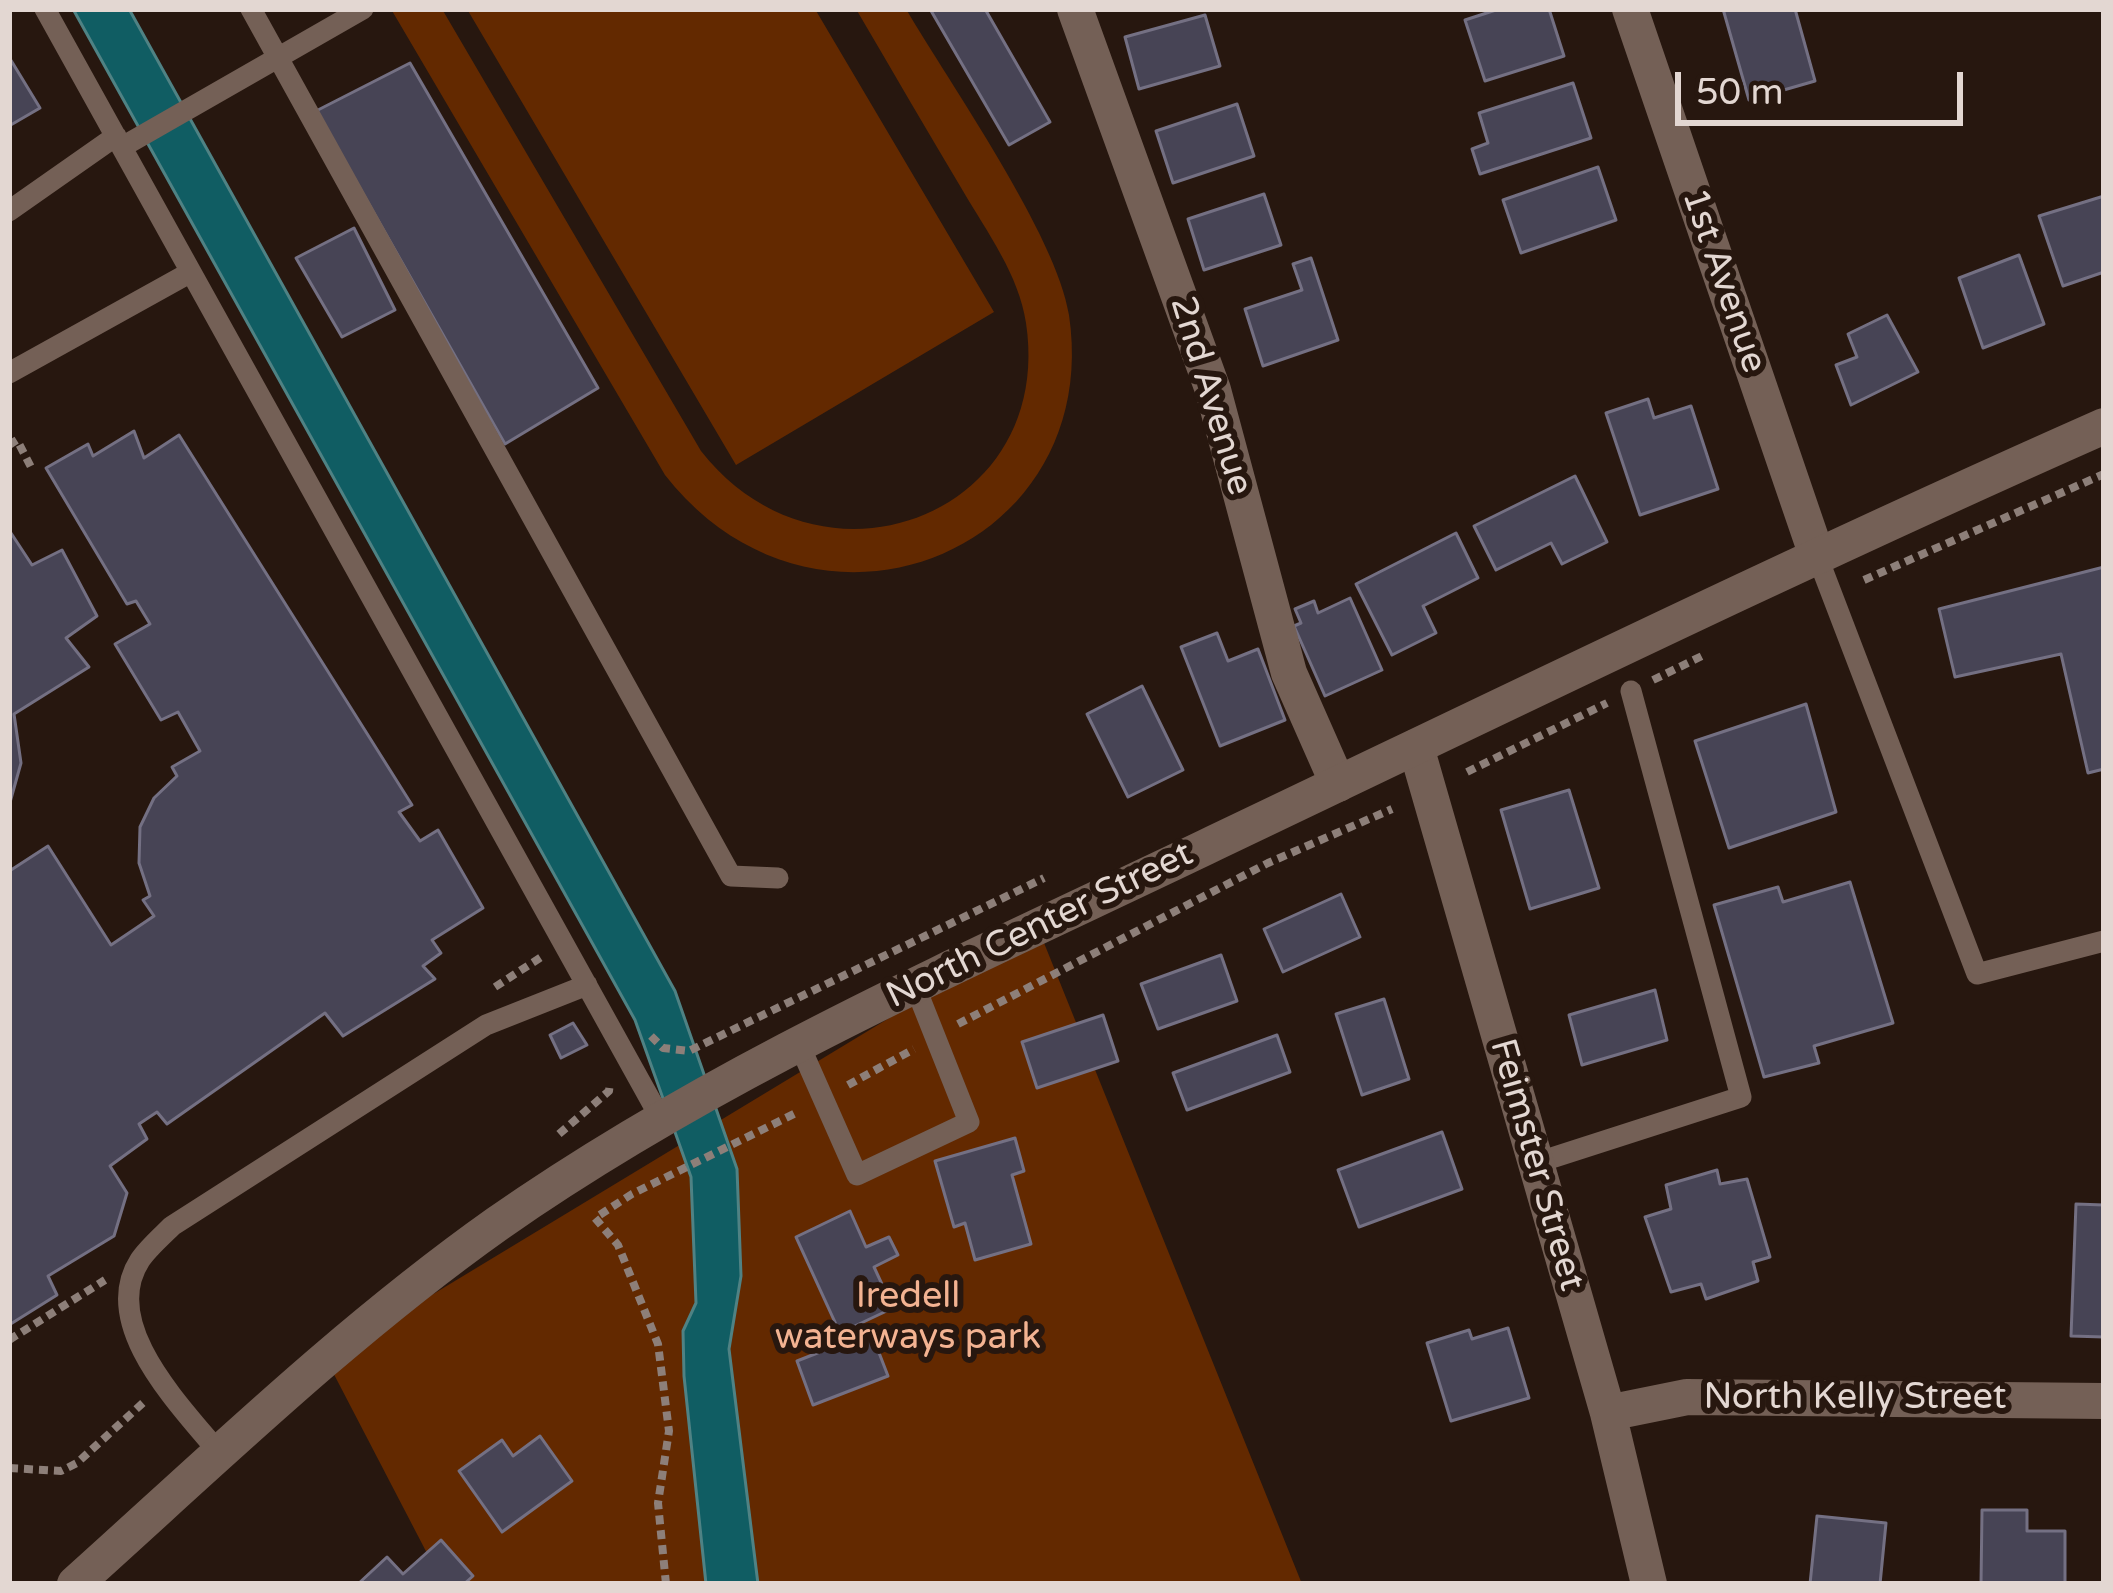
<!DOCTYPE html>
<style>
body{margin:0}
#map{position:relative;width:2113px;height:1593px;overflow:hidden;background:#27170f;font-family:"Varela Round",sans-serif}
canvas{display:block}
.frame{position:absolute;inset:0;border:12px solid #e3d7d2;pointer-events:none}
.scale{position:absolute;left:1675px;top:72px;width:288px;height:54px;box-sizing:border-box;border:6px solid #e3d7d2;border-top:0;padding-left:15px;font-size:36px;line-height:42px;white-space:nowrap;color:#e3d7d2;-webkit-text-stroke:9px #27170f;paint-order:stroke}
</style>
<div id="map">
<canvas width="2113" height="1593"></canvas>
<div class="frame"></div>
<div class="scale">50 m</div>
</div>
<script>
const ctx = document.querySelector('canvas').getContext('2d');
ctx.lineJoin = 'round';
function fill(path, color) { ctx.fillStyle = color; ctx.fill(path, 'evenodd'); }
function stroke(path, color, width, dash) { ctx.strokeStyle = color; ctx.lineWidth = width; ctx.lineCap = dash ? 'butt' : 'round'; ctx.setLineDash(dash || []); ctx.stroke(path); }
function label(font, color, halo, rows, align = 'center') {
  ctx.font = font + ' "Varela Round",sans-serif'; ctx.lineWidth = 12; ctx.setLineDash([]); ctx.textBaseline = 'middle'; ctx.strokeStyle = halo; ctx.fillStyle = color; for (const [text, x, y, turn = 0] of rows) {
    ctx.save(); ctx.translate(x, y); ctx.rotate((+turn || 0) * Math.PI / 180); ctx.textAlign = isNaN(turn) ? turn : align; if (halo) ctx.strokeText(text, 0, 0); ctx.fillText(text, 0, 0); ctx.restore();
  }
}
const green = new Path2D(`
 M391,9H442L701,451C821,604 1055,516 1026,323C1019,275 987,232 963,191C927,131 892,70 856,9H906C950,84 1057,236 1069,315C1104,552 816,668 665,475Z
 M467,9H815L994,312L736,465Z
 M1038,928L1302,1584H443L326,1359Z`);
const water = new Path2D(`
 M73,9H129L675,991L737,1169L741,1276L729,1349L758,1584H706L684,1376L683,1331L696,1303L691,1177L635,1020Z`);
const building = new Path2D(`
 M930,9H985L1050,122L1009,145Z
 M1499,9H1549L1564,56L1485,81L1465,20Z
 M1723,9H1795L1815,81L1749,100Z
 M1205,15L1220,66L1139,89L1125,37Z
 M9,57L40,108L9,126Z
 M410,63L598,388L505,444L316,111Z
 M1573,83L1591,138L1480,174L1472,149L1488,143L1479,113Z
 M1237,104L1254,156L1173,183L1156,131Z
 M1598,167L1616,220L1521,253L1503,200Z
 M1264,194L1281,245L1204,270L1188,219Z
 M2104,196V272L2063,286L2039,216Z
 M354,228L395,310L342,337L296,258Z
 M2019,255L2044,324L1983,348L1959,278Z
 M1311,258L1338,340L1263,366L1245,309L1302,290L1293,264Z
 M1887,315L1918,372L1851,405L1836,365L1857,357L1848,334Z
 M1648,399L1654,418L1691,406L1718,489L1640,515L1606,413Z
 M134,431L144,458L179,435L412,805L399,812L420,841L438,830L483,908L432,940L441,953L423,966L435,979L343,1036L325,1013L167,1124L157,1112L139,1124L147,1139L110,1166L127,1193L114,1236L48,1276L57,1295L9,1325V866L11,870L48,846L111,945L154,916L143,900L150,896L139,863L140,827L154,798L177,776L172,767L200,751L178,712L161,720L115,644L150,624L136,601L127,604L46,468L88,444L93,456Z
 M1575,476L1607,542L1562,564L1551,543L1496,570L1474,526Z
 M9,530L32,565L62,550L97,616L66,638L89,667L14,714L21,763L9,806Z
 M1456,533L1478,578L1423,606L1436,633L1392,655L1356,584Z
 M2104,567V769L2088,773L2061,654L1955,677L1939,609Z
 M1350,598L1382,670L1325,696L1294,626L1301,623L1295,609L1314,601L1318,613Z
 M1217,633L1228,661L1258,649L1285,720L1220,746L1181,647Z
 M1142,686L1183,770L1128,797L1087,714Z
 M1806,704L1836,812L1729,848L1695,741Z
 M1569,790L1599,888L1530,909L1501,810Z
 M1850,882L1893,1023L1814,1046L1819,1063L1764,1077L1714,905L1778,887L1783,902Z
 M1341,894L1360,937L1283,972L1264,929Z
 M1221,955L1237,1001L1158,1029L1141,984Z
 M1655,990L1667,1040L1582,1065L1569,1015Z
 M1384,999L1409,1079L1362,1095L1336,1014Z
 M1103,1015L1118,1061L1037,1088L1022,1042Z
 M573,1023L587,1045L561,1058L550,1035Z
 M1277,1035L1290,1072L1187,1110L1173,1073Z
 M1442,1132L1462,1189L1359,1227L1338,1170Z
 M1015,1138L1024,1171L1012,1175L1031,1244L975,1260L965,1223L954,1227L935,1161Z
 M1717,1170L1720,1184L1747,1179L1770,1257L1753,1262L1758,1281L1706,1299L1701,1284L1671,1292L1645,1217L1671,1209L1666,1185Z
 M2076,1204L2104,1205V1337L2071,1336Z
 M850,1211L866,1247L889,1237L898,1255L874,1267L893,1308L840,1333L796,1237Z
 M1508,1328L1529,1398L1451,1421L1427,1343L1469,1330L1472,1339Z
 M871,1332L888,1376L813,1405L797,1361Z
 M540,1436L572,1481L502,1532L459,1471L502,1440L513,1456Z
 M1982,1510H2027V1531H2065V1584H1981Z
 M1817,1516L1886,1523L1880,1584H1810Z
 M441,1540L473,1576L464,1584H358L387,1557L403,1574Z`);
const path = new Path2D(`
 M9,445L17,440L32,469
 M1864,580L2104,474
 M1653,680L1704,655
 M1467,772L1607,703
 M495,987L543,956
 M958,1024L1268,863L1392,809
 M651,1036L663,1048L689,1051L1044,878
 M848,1085L914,1049
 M559,1134L609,1091L610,1082
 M9,1340L105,1280
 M9,1468L61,1471L77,1463L144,1402
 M666,1584L658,1503L669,1431L658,1344L618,1245L595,1218L632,1194L798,1112`);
const lane = new Path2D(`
 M45,9L661,1119
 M251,9L731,876L778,878
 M122,147L363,9
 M9,211L116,136
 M9,373L191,272
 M1816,553L1977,974L2104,941
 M799,1044L857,1175L969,1122L915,986
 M1536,1163L1741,1097L1631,691
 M220,1454C182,1407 98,1325 140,1260C148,1248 162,1236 172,1226L486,1025L587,985`);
const street = new Path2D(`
 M1075,9L1213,390L1289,673L1338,784
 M1630,9L1816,553
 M1416,747L1608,1413L1649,1584
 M1608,1413L1687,1397L2104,1401`);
const secondary = new Path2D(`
 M75,1584C212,1461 346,1331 497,1224C717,1070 964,963 1206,847C1504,705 1801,560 2104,426`);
const streetNames = [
 ["1st Avenue",1723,281,71],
 ["2nd Avenue",1210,396,73],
 ["North Center Street",1040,926,-26],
 ["Feimster Street",1536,1165,74],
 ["North Kelly Street",1855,1399]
];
const parkNames = [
 ["Iredell",908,1298],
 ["waterways park",908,1339]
];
fill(green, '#632900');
fill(water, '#105d63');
stroke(water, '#4f8284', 3);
fill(building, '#474455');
stroke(building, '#747083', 3);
stroke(path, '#8d7f79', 8, [9, 6]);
stroke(lane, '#746056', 21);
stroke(street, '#746056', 36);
stroke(secondary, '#746056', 36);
label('36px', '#e3d7d2', '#27170f', streetNames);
label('36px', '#f3b392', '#27170f', parkNames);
</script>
